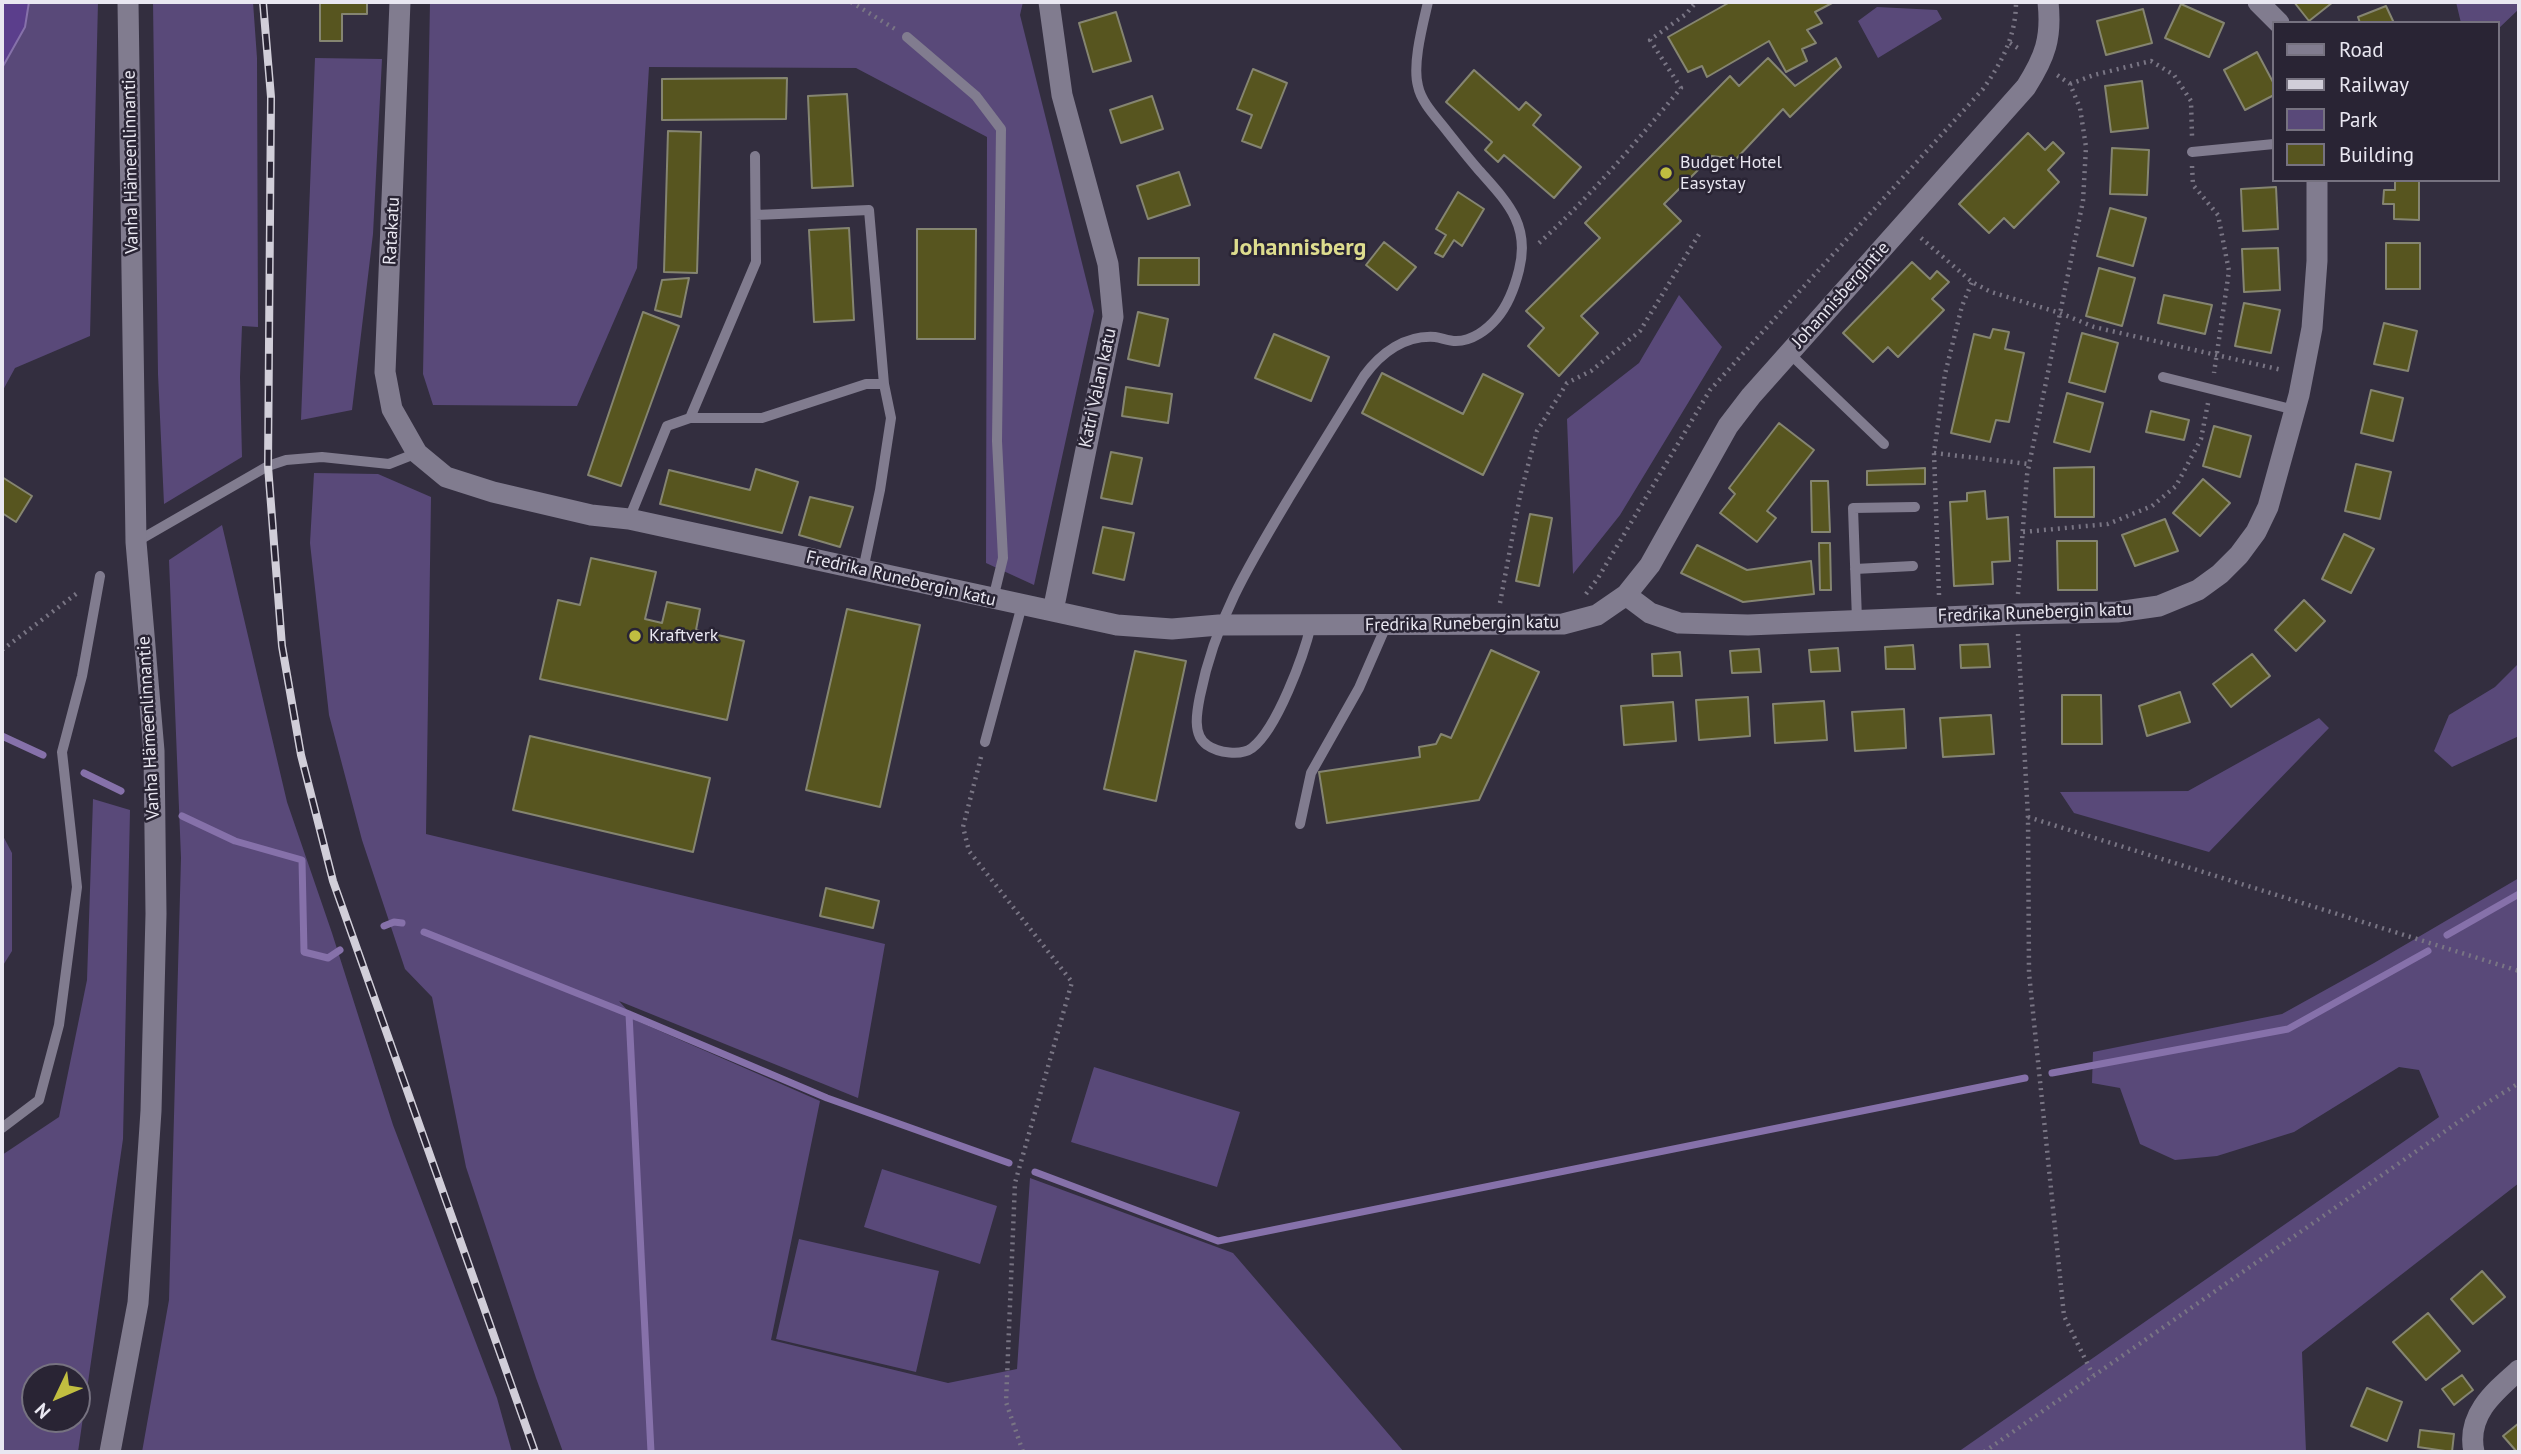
<!DOCTYPE html>
<meta charset="utf-8">
<style>
body{margin:0}
#map{position:relative;width:2521px;height:1454px;overflow:hidden;background:#332e3f;font-family:"PT Sans",sans-serif}
canvas{display:block}
.frame{position:absolute;inset:0;border:4px solid #e9e7f1;pointer-events:none}
.legend{position:absolute;left:2272px;top:21px;width:228px;height:161px;box-sizing:border-box;background:#292434;border:2px solid #767280;margin:0;padding:9px 12px;list-style:none;font-size:21px;color:#e9e7f1}
.legend li{display:flex;align-items:center;gap:14px;height:35px}
.legend b{width:35px;border:2px solid #767280}
.north{position:absolute;left:21px;top:1363px;width:70px;height:70px;box-sizing:border-box;background:#292434;border:2px solid #767280;border-radius:50%;rotate:226deg;font-size:19px;font-weight:700;line-height:28px;text-align:center;color:#e9e7f1}
.north::after{content:'';display:block;margin:auto;width:24px;height:32px;background:#c1be40;clip-path:polygon(50% 0,100% 100%,50% 72%,0 100%)}
</style>
<div id="map">
<canvas width="2521" height="1454"></canvas>
<div class="frame"></div>
<ul class="legend">
<li><b style="height:9px;background:#817c8f"></b>Road</li>
<li><b style="height:9px;background:#d1ced9"></b>Railway</li>
<li><b style="height:19px;background:#594979"></b>Park</li>
<li><b style="height:19px;background:#57551f"></b>Building</li>
</ul>
<div class="north">N</div>
</div>
<script>
const ctx = document.querySelector('canvas').getContext('2d');
ctx.lineJoin = 'round';
function fill(path, color) { ctx.fillStyle = color; ctx.fill(path, 'evenodd'); }
function stroke(path, color, width, dash) { ctx.strokeStyle = color; ctx.lineWidth = width; ctx.lineCap = dash ? 'butt' : 'round'; ctx.setLineDash(dash || []); ctx.stroke(path); }
function label(font, color, halo, rows, align = 'center') {
  ctx.font = font + ' "PT Sans",sans-serif'; ctx.lineWidth = 5; ctx.setLineDash([]); ctx.textBaseline = 'middle'; ctx.strokeStyle = halo; ctx.fillStyle = color; for (const [text, x, y, turn = 0] of rows) {
    ctx.save(); ctx.translate(x, y); ctx.rotate((+turn || 0) * Math.PI / 180); ctx.textAlign = isNaN(turn) ? turn : align; if (halo) ctx.strokeText(text, 0, 0); ctx.fillText(text, 0, 0); ctx.restore();
  }
}
const green = new Path2D(`
 M29,2H98L90,336L15,368L2,392V68L25,27Z
 M153,2H253L257,58L258,327L242,326L240,377L242,457L164,504L158,374Z
 M430,2H1023L1020,15L1094,311L1034,585L986,563L987,137L856,68L649,67L637,268L577,406L433,405L423,374Z
 M2456,2H2519V9L2498,29V23H2461Z
 M1877,7L1937,10L1942,19L1878,58L1858,21Z
 M315,58L382,59L373,234L352,410L301,420Z
 M1679,295L1722,347L1620,515L1573,574L1567,419L1639,363Z
 M314,473L378,474L431,497L426,834L885,944L858,1098L619,1001L637,1021L820,1101L771,1340L948,1383L1017,1369L1030,1178L1233,1253L1404,1452H563L536,1378L466,1167L432,997L405,969L362,840L329,715L310,543Z
 M222,525L287,802L332,933L393,1125L497,1398L512,1452H142L169,1300L181,858L169,560Z
 M2519,663V736L2452,767L2434,751L2449,715L2495,687Z
 M2319,718L2329,728L2209,852L2074,813L2060,792L2188,791Z
 M93,799L130,810L123,1139L78,1452H2V1155L59,1117L87,980ZM35,1377H77V1419H35Z
 M2,834L12,853V951L2,967Z
 M2519,878V1183L2302,1352L2306,1452H1958L2439,1117L2419,1070L2399,1067L2294,1132L2217,1156L2175,1160L2140,1144L2120,1088L2092,1083L2093,1052L2282,1014L2374,963Z
 M1094,1067L1240,1112L1217,1187L1071,1142Z
 M882,1169L997,1206L980,1264L864,1227Z
 M799,1239L939,1271L916,1372L776,1339Z`);
const water = new Path2D(`
 M2,2H29L25,27L2,68Z`);
const stream = new Path2D(`
 M2,736L43,755
 M84,773L121,791
 M182,816L235,841L302,860L304,952L328,958L340,950
 M384,926L394,922L402,923
 M424,932L629,1014L827,1098L1009,1163
 M2447,935L2519,894
 M629,1014L651,1452
 M2052,1073L2288,1029L2428,951
 M1035,1172L1218,1241L2025,1078`);
const building = new Path2D(`
 M320,2H367V14H342V41H320Z
 M1730,2H1834L1815,12L1822,23L1807,30L1816,43L1802,49L1807,61L1786,72L1769,41L1707,77L1702,66L1688,72L1668,37Z
 M2294,2H2333L2309,21Z
 M2181,4L2224,23L2209,57L2165,38Z
 M2386,6L2394,23H2360L2358,17Z
 M2143,9L2152,43L2106,55L2097,21Z
 M1116,12L1131,61L1093,72L1079,23Z
 M2257,52L2274,84V95L2245,110L2224,70Z
 M1768,58L1795,86L1836,58L1841,67L1790,117L1783,109L1736,159L1712,156L1664,204L1681,221L1581,316L1598,333L1559,376L1528,346L1544,328L1526,311L1600,238L1585,223L1730,76L1739,86Z
 M1253,69L1287,83L1261,148L1242,141L1252,115L1237,109Z
 M1474,70L1519,110L1526,102L1541,115L1533,125L1581,167L1554,198L1504,155L1498,162L1485,150L1492,142L1446,102Z
 M787,78L786,119L662,120V79Z
 M2142,81L2148,128L2111,132L2105,86Z
 M847,94L853,186L812,188L808,96Z
 M1152,96L1163,129L1121,143L1110,110Z
 M668,131L701,132L697,273L664,272Z
 M2028,133L2045,150L2053,142L2064,153L2048,170L2059,182L2014,228L2004,218L1989,233L1959,204Z
 M2112,148L2149,150L2147,195L2110,194Z
 M1179,172L1190,205L1148,219L1137,186Z
 M2395,180H2419V220L2394,219V204H2383L2384,190H2395Z
 M2276,187L2278,229L2243,231L2241,189Z
 M1458,192L1484,209L1462,246L1454,240L1443,257L1435,253L1446,235L1436,229Z
 M2110,208L2146,218L2133,266L2097,256Z
 M849,228L854,320L814,322L809,230Z
 M917,229H976L975,339H917Z
 M1384,242L1416,267L1397,290L1366,265Z
 M2386,243H2420V289H2386Z
 M2278,248L2280,290L2244,292L2242,249Z
 M1139,258H1199V285H1138Z
 M1912,262L1930,279L1937,271L1949,282L1932,299L1944,310L1898,357L1888,347L1873,362L1843,333Z
 M2099,268L2135,278L2122,326L2086,316Z
 M689,278L681,317L655,310L662,280Z
 M2164,295L2212,305L2205,334L2158,323Z
 M2244,303L2280,310L2271,353L2235,346Z
 M643,312L679,326L621,486L588,475Z
 M1138,312L1168,319L1159,366L1128,359Z
 M2384,323L2417,331L2408,371L2374,364Z
 M1993,329L2009,332L2005,349L2024,353L2009,422L1996,420L1990,442L1951,433L1974,334L1990,338Z
 M2082,333L2118,343L2105,392L2069,382Z
 M1274,334L1329,357L1311,401L1255,378Z
 M1382,373L1463,414L1483,374L1523,394L1483,475L1362,413Z
 M1126,387L1172,394L1168,423L1122,416Z
 M2371,390L2403,398L2393,441L2361,433Z
 M2067,393L2103,403L2090,452L2054,442Z
 M2151,411L2189,420L2184,440L2146,432Z
 M1779,423L1814,450L1767,511L1776,518L1757,542L1720,513L1735,494L1729,488Z
 M2214,426L2251,436L2240,477L2203,466Z
 M1111,452L1142,458L1132,504L1101,498Z
 M2356,464L2391,472L2380,519L2345,511Z
 M2094,467V517H2055L2054,468Z
 M1925,468V484L1867,485V471Z
 M756,469L798,482L782,533L660,504L669,470L750,490Z
 M2,477L32,496L16,522L2,513Z
 M2203,479L2230,503L2200,536L2173,513Z
 M1811,481H1828L1830,532H1812Z
 M1985,491L1987,519L2008,517L2010,561L1992,562L1993,584L1954,586L1950,502L1967,501V493Z
 M810,497L853,507L840,547L799,535Z
 M1530,514L1552,518L1539,586L1516,581Z
 M2165,519L2178,551L2135,566L2122,535Z
 M1103,527L1134,533L1124,580L1093,573Z
 M2344,534L2374,549L2351,593L2322,579Z
 M2057,541H2097V590H2058Z
 M1819,543H1830L1831,590H1820Z
 M1697,545L1747,570L1811,561L1814,594L1743,602L1681,573Z
 M591,558L656,572L645,619L662,623L667,602L700,609L696,630L744,641L727,720L540,679L558,600L580,605Z
 M2304,600L2325,621L2296,651L2275,630Z
 M847,609L920,625L880,807L806,790Z
 M1988,644L1990,667L1961,668L1960,645Z
 M1913,645L1915,669H1886L1885,647Z
 M1838,648L1840,671L1811,672L1809,650Z
 M1759,649L1761,672L1732,673L1730,651Z
 M1491,650L1539,672L1479,800L1327,823L1319,772L1420,757L1419,747L1436,744L1441,734L1451,738Z
 M1135,651L1186,661L1156,801L1104,789Z
 M1680,652L1682,676H1653L1652,654Z
 M2252,654L2270,676L2231,707L2213,684Z
 M2180,692L2190,722L2147,736L2139,706Z
 M2062,695H2101L2102,744H2062Z
 M1748,697L1750,736L1699,740L1696,700Z
 M1824,701L1827,740L1775,743L1773,704Z
 M1673,702L1676,741L1624,745L1621,706Z
 M1904,709L1906,748L1855,751L1852,712Z
 M1991,715L1994,754L1943,757L1940,718Z
 M530,736L710,778L693,852L513,810Z
 M826,888L879,901L873,928L820,916Z
 M2482,1271L2505,1297L2473,1324L2451,1299Z
 M2428,1313L2460,1351L2426,1380L2393,1342Z
 M2462,1375L2473,1390L2454,1405L2442,1389Z
 M2367,1388L2402,1402L2387,1441L2351,1426Z
 M2519,1423V1452H2517L2503,1436Z
 M2420,1430L2454,1434L2452,1452L2418,1447Z`);
const path = new Path2D(`
 M851,2L895,29
 M2010,43L2021,50
 M2070,84L2094,75L2151,61L2174,75L2191,101L2192,136
 M2192,166L2193,185L2218,215L2229,271L2214,373
 M1921,238L1972,282L1991,292L2060,313L2094,327L2282,370
 M1539,243C1591,196 1636,142 1681,88L1650,40L1686,14L1696,2
 M1934,453L2029,464
 M2023,532L2108,524L2152,506L2176,486L2201,439L2208,403
 M1586,594L1598,578L1710,390L1983,89C2002,62 2016,36 2016,2
 M2018,594L2027,475L2083,201L2086,147L2080,108L2070,84L2057,75
 M1939,595L1934,453L1945,374L1962,306L1972,282
 M1500,603L1520,496L1537,431L1567,383L1591,371L1640,331L1701,231
 M2018,634L2028,817L2029,973L2064,1316L2093,1375
 M2,650L80,591
 M981,757L963,827L969,851L1072,982L1015,1183L1006,1402L1023,1452
 M2028,817L2519,971
 M1984,1452L2477,1109L2519,1083`);
const lane = new Path2D(`
 M907,37L976,96L1001,129L997,441L1003,558L993,599
 M2192,152L2274,144
 M756,215L869,210L884,384
 M1789,353L1884,444
 M2163,377L2295,410
 M690,418L756,262L755,156
 M629,519L667,426L690,418H762L866,384H884L891,418L880,490L863,570
 M136,542L268,466L286,460L322,457L389,464L417,453
 M1855,569L1913,566
 M1857,620L1853,508L1915,507
 M1311,625C1304,655 1277,729 1252,748C1241,756 1218,753 1207,745C1192,735 1197,711 1200,696C1215,620 1250,563 1289,498C1314,457 1339,417 1364,376C1381,353 1405,335 1435,337C1442,338 1449,341 1456,341C1472,341 1487,330 1497,318C1508,305 1515,286 1519,270C1531,223 1505,200 1477,168C1465,154 1454,140 1443,126C1434,115 1421,101 1418,86C1412,64 1423,24 1428,2
 M985,742L1022,605
 M1300,824L1311,773L1359,688L1386,626
 M2,1128L39,1100L59,1025L77,887L62,752L82,676L100,576`);
const street = new Path2D(`
 M400,2L385,372L392,409L417,453L446,477L493,492L591,515L629,519L1117,625L1172,629L1219,625L1563,624L1597,615L1626,595L1650,565L1728,426L1751,396L2026,87C2045,57 2052,38 2048,2
 M1049,2L1062,95L1108,264L1113,317L1053,611
 M2258,2L2279,23
 M1626,595L1650,613L1679,623L1748,625L2017,614L2117,612L2159,606L2198,590L2220,574L2239,555L2256,532L2268,507L2299,395L2312,328L2317,261V180
 M2474,1452C2466,1415 2494,1392 2519,1370`);
const secondary = new Path2D(`
 M110,1452L138,1303L151,1111L156,914L154,751L136,542L128,2`);
const rail = new Path2D(`
 M263,2L271,97L268,466L282,646L301,755L333,881L535,1452`);
const markers = [
 [1666,173,7,"#c1be40"],
 [635,636,7,"#c1be40"]
];
const streetNames = [
 ["Vanha Hämeenlinnantie",131,162,-91],
 ["Ratakatu",392,231,-87],
 ["Johannisbergintie",1841,295,-48],
 ["Katri Valan katu",1098,388,-78],
 ["Fredrika Runebergin katu",901,579,13],
 ["Fredrika Runebergin katu",2035,613,-2],
 ["Fredrika Runebergin katu",1462,624,-1],
 ["Vanha Hämeenlinnantie",149,728,-93]
];
const poiNames = [
 ["Budget Hotel",1680,163],
 ["Easystay",1680,184],
 ["Kraftverk",649,636]
];
const districtNames = [
 ["Johannisberg",1299,248]
];
fill(green, '#594979');
fill(water, '#5b3e8c');
stroke(water, '#8671aa', 2);
stroke(stream, '#8671aa', 7);
fill(building, '#57551f');
stroke(building, '#858571', 2);
stroke(path, '#797584', 4.5, [2, 5]);
stroke(lane, '#817c8f', 10);
stroke(street, '#817c8f', 21);
stroke(secondary, '#817c8f', 21);
stroke(rail, '#d1ced9', 8);
stroke(rail, '#292434', 5, [16]);
for (const [x, y, r, color] of markers) { const dot = new Path2D(); dot.arc(x, y, r, 0, 2 * Math.PI); ctx.fillStyle = color; ctx.fill(dot); stroke(dot, '#292434', 2.5); }
label('18px', '#e9e7f1', '#292434', streetNames);
label('18px', '#e9e7f1', '#292434', poiNames, 'left');
label('bold 24px', '#dddc8e', '#292434', districtNames);
</script>
